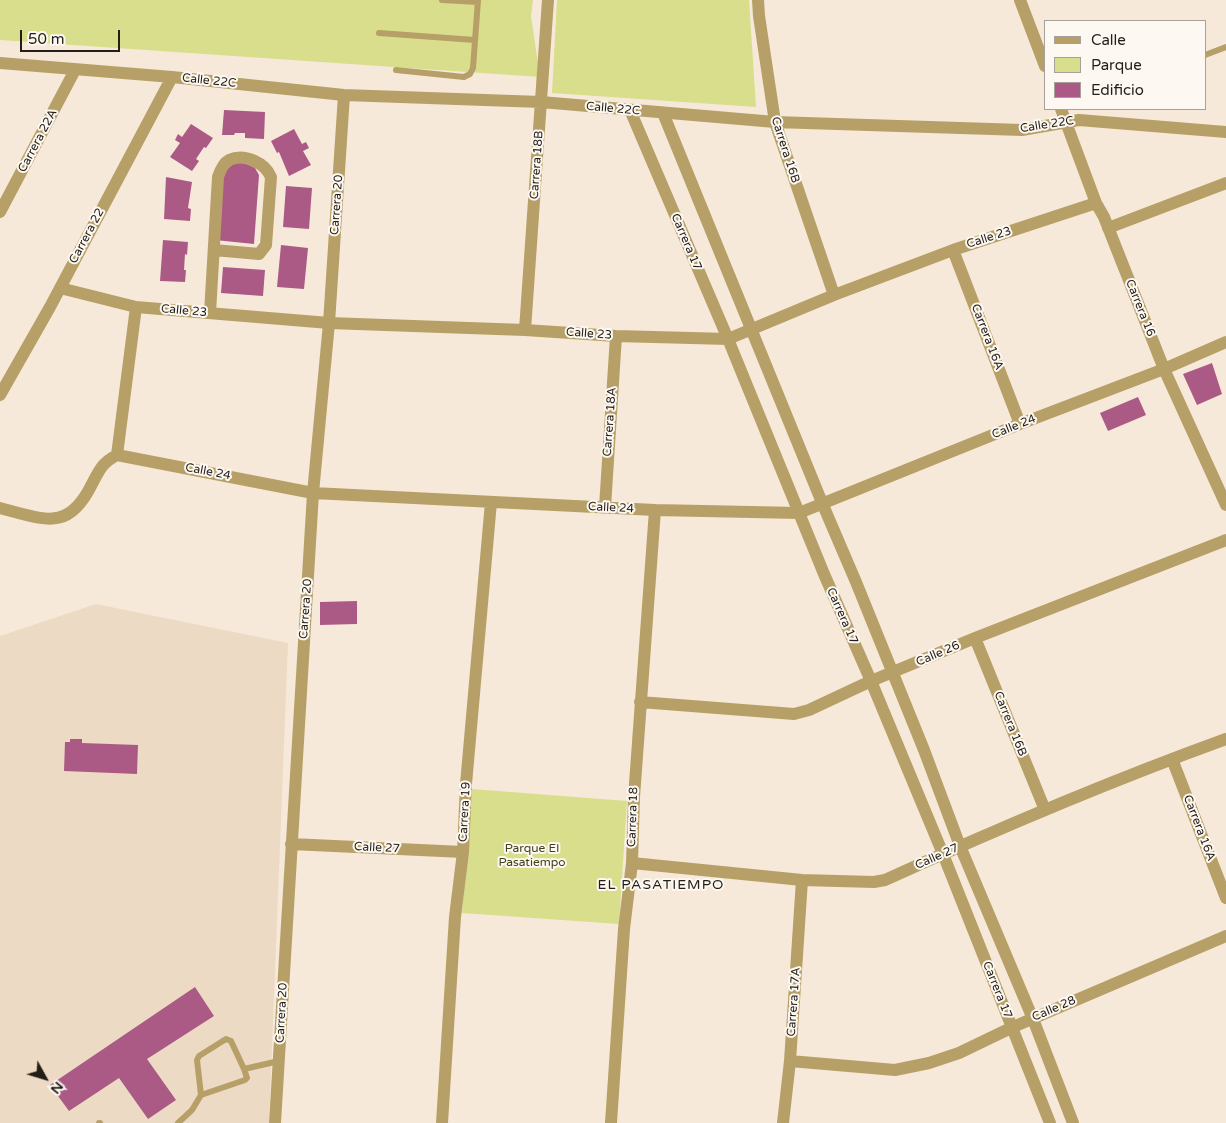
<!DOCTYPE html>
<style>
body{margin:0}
#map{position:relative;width:1226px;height:1123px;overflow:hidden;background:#f7e9d9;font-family:"Varela Round",sans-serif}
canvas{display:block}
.legend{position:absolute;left:1044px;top:20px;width:162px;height:90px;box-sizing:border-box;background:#fdf8f1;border:1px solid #a6a19a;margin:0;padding:6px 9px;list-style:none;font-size:15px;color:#231e18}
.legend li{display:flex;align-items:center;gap:10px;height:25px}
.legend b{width:25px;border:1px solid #a6a19a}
.north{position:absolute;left:20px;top:1053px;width:50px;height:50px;-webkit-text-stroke:4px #fdf8f1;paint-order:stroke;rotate:129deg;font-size:14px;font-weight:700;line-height:20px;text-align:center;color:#231e18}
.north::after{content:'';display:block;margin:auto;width:18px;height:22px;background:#231e18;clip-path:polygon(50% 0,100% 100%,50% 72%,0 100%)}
.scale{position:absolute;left:20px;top:30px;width:100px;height:22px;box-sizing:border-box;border:2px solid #231e18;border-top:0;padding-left:6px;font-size:15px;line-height:18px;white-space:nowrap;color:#231e18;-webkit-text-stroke:4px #fdf8f1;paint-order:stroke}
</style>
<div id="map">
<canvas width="1226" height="1123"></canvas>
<ul class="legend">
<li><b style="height:6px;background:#b7a067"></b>Calle</li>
<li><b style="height:14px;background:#d8de8c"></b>Parque</li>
<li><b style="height:14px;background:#ab5a85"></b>Edificio</li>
</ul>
<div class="north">N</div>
<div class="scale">50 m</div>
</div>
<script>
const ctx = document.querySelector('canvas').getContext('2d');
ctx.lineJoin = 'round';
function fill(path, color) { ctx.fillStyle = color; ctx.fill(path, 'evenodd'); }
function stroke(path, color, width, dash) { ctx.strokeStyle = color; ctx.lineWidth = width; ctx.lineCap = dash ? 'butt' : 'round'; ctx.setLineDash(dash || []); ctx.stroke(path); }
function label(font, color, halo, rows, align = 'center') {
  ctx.font = font + ' "Varela Round",sans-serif'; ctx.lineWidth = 4; ctx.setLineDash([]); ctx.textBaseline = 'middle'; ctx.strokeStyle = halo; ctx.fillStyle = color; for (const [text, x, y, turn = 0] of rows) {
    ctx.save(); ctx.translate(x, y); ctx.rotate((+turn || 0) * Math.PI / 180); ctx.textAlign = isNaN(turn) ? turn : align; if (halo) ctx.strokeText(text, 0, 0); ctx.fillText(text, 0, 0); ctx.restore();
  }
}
const built = new Path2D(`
 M96,604L288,643L269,1123H0V636Z`);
const green = new Path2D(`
 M0,0H533L531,16L540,77L0,40Z
 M557,0H749L756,107L552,93Z
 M472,789L627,801L619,924L462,913Z`);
const building = new Path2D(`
 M224,110L265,112L264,139L245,138V133H235L234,135H222Z
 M191,124L213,138L206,148L204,147L196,159L199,161L192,171L170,157L180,143L175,140L178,134L182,137Z
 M294,129L302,144L306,142L309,148L303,151L311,165L289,176L279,152L277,153L271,141Z
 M234,163H245L255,168L259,175L254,244L215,240L220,176Z
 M166,177L192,182L188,208L191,209L190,221L164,219Z
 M286,186L312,188L309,229L283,227Z
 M163,240L188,242L187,255L185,254L184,270H186L185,282L160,281Z
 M281,245L308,248L304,289L277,287Z
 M223,267L265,270L263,296L221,293Z
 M1212,363L1222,394L1197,405L1183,374Z
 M1138,397L1146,415L1108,431L1100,413Z
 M357,601V624L320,625V602Z
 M70,739H82V743L138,745L137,774L64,771L65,742H70Z
 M195,987L214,1016L147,1059L176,1100L148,1119L119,1078L69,1111L50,1085Z`);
const service = new Path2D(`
 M442,0L478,2
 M379,33L475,40
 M1205,55L1226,47
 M396,70L464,77L470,74L473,68L478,0
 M201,1095L197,1060L199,1056L226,1039L231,1041L244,1069L279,1061
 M99,1123H100
 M178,1123L192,1110L201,1095L245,1080L247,1078L244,1069`);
const minor = new Path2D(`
 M758,0L759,16L775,122L834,295
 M1020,0L1045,66
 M0,63L172,77L344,95L541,102L775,122L1022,130L1079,120L1226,132
 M1061,109L1096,203L1104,217L1164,369L1226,505
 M630,110L728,339L824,574L871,681L943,854L1050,1123
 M663,113L823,505L856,582L924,750L960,846L1033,1019L1073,1123
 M0,212L75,70
 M1108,228L1226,183
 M953,250L1020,424
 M60,288L136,307L329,323L525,330L616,336L728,339L834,295L953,250L1096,203
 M210,313L218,177C220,171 223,163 229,160C245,153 265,163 271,177L266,245L259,254L214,250
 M525,330L548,0
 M0,395L50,307L172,77
 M117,455L136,307
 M605,507L616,336
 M0,508C44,519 68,533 92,484C100,469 102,463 117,455L313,493L655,510L799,513L1020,424L1164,369L1226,342
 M975,638L1045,810
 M640,702L794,714L809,710L871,681L975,638L1226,540
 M1172,759L1226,898
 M291,844L463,852
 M632,863L802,880L874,882L885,880C997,829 1110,781 1226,739
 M790,1061L895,1070L929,1063L959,1053L1013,1027L1226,936
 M275,1123L313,493L329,323L344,95
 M442,1123L455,917L463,852L466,784L491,502
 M611,1123L624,929L632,863L634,797L655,510
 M783,1123L790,1061L802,880`);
const streetNames = [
 ["Calle 22C",209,81,6],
 ["Calle 22C",613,109,5],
 ["Calle 22C",1047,125,-9],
 ["Carrera 22A",38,141,-62],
 ["Carrera 16B",785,150,72],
 ["Carrera 18B",537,165,-86],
 ["Carrera 20",337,205,-86],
 ["Carrera 22",87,236,-62],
 ["Calle 23",989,238,-18],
 ["Carrera 17",686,242,67],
 ["Carrera 16",1140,308,68],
 ["Calle 23",184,311,5],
 ["Calle 23",589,334,4],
 ["Carrera 16A",987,337,69],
 ["Carrera 18A",610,422,-86],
 ["Calle 24",1014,427,-22],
 ["Calle 24",208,472,11],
 ["Calle 24",611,508,3],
 ["Carrera 20",306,609,-86],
 ["Carrera 17",842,616,66],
 ["Calle 26",938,654,-23],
 ["Carrera 16B",1010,724,68],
 ["Carrera 19",465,812,-87],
 ["Carrera 18",633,817,-88],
 ["Carrera 16A",1199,828,69],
 ["Calle 27",377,848,3],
 ["Calle 27",937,857,-24],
 ["Carrera 17",997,990,68],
 ["Carrera 17A",794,1002,-86],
 ["Calle 28",1054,1009,-23],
 ["Carrera 20",282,1013,-87]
];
const parkNames = [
 ["Parque El",532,849],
 ["Pasatiempo",532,863]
];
const neighbourhoodNames = [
 ["EL PASATIEMPO",661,885]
];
fill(built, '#eddac5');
fill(green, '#d8de8c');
fill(building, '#ab5a85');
stroke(service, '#b7a067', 6);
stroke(minor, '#b7a067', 12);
label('12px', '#231e18', '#fdf8f1', streetNames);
label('12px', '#41431c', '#fdf8f1', parkNames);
ctx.letterSpacing = '1px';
label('14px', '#231e18', '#fdf8f1', neighbourhoodNames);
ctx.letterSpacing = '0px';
</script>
